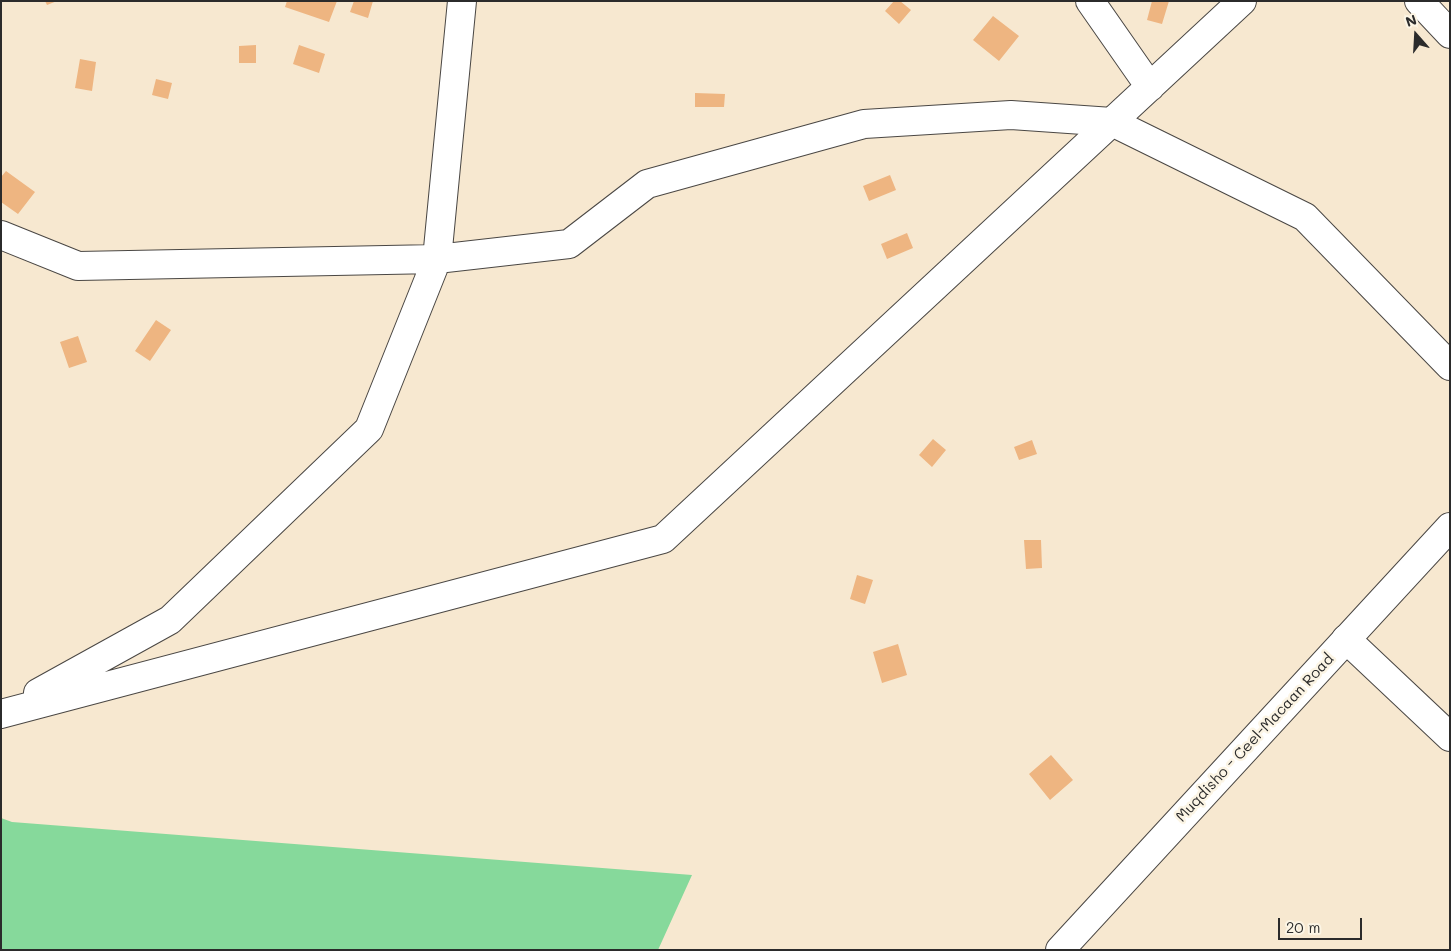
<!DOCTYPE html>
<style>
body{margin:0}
#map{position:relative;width:1451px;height:951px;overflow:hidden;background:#f7e8d0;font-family:Mali,sans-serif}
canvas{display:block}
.frame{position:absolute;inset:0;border:2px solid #2b2b2b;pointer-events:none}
.north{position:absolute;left:1391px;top:10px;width:50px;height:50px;-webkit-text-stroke:4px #fcf5e5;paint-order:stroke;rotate:341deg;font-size:14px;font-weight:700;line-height:20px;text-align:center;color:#2b2b2b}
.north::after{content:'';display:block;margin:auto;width:18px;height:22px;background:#2b2b2b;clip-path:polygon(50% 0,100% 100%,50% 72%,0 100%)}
.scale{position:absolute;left:1278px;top:918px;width:84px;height:22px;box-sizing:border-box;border:2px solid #2b2b2b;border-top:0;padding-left:6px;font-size:15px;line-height:18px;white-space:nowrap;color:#2b2b2b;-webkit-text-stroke:4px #fcf5e5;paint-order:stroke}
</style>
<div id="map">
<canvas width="1451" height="951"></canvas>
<div class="frame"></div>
<div class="north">N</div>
<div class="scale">20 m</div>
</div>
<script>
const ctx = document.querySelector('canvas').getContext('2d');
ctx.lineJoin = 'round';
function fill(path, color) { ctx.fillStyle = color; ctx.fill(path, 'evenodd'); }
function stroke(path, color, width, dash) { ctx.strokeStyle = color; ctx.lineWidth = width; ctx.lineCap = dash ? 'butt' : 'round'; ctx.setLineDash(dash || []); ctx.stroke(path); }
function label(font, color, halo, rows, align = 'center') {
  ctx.font = font + ' Mali,sans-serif'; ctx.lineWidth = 5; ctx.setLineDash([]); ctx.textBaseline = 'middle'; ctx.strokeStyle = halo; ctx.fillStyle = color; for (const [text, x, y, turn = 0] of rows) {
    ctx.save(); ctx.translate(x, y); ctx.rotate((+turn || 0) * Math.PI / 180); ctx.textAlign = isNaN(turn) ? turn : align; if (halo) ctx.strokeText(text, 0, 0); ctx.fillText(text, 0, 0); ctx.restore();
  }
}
const green = new Path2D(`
 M1,818L12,822L692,875L658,950H1Z`);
const building = new Path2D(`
 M45,1H57L47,5Z
 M287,1H337L329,22L285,7Z
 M354,1H373L368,18L350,12Z
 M894,1H900L911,10L899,24L885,11Z
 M1152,1H1169L1162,24L1147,20Z
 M993,16L1019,36L999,61L973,40Z
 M256,45V63H239V46Z
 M299,45L325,54L319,73L293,64Z
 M80,59L96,62L92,91L75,88Z
 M156,79L172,83L168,99L152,95Z
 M695,93L725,94L724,107H695Z
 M6,171L35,192L18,214L1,202V177Z
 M890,175L896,190L869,201L863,186Z
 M907,233L913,248L887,259L881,244Z
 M156,320L171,330L150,361L135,351Z
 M78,336L87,362L69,368L60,342Z
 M933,439L946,450L932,467L919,455Z
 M1032,440L1037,454L1019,460L1014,447Z
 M1024,540H1041L1042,568L1026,569Z
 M857,575L873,580L865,604L850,599Z
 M898,644L907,675L882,683L873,652Z
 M1051,755L1073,780L1050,800L1029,774Z`);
const minor = new Path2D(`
 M1090,1L1150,87
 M1419,1L1450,34
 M1,235L78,266L437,259L569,244L647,184L864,124L1011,115L1112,122L1305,217L1450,366
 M1346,639L1450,737
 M38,693L170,620L369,429L437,259L462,1
 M1,714L663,539L1242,1`);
const tertiary = new Path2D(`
 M1060,950L1450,527`);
const streetNames = [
 ["Muqdisho - Ceel-Macaan Road",1255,738,-47]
];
fill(green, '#86d99b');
fill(building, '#eeb581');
stroke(minor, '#4a4744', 30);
stroke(tertiary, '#4a4744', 30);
stroke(minor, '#fff', 28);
stroke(tertiary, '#fff', 28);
label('15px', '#2b2b2b', '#fcf5e5', streetNames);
</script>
